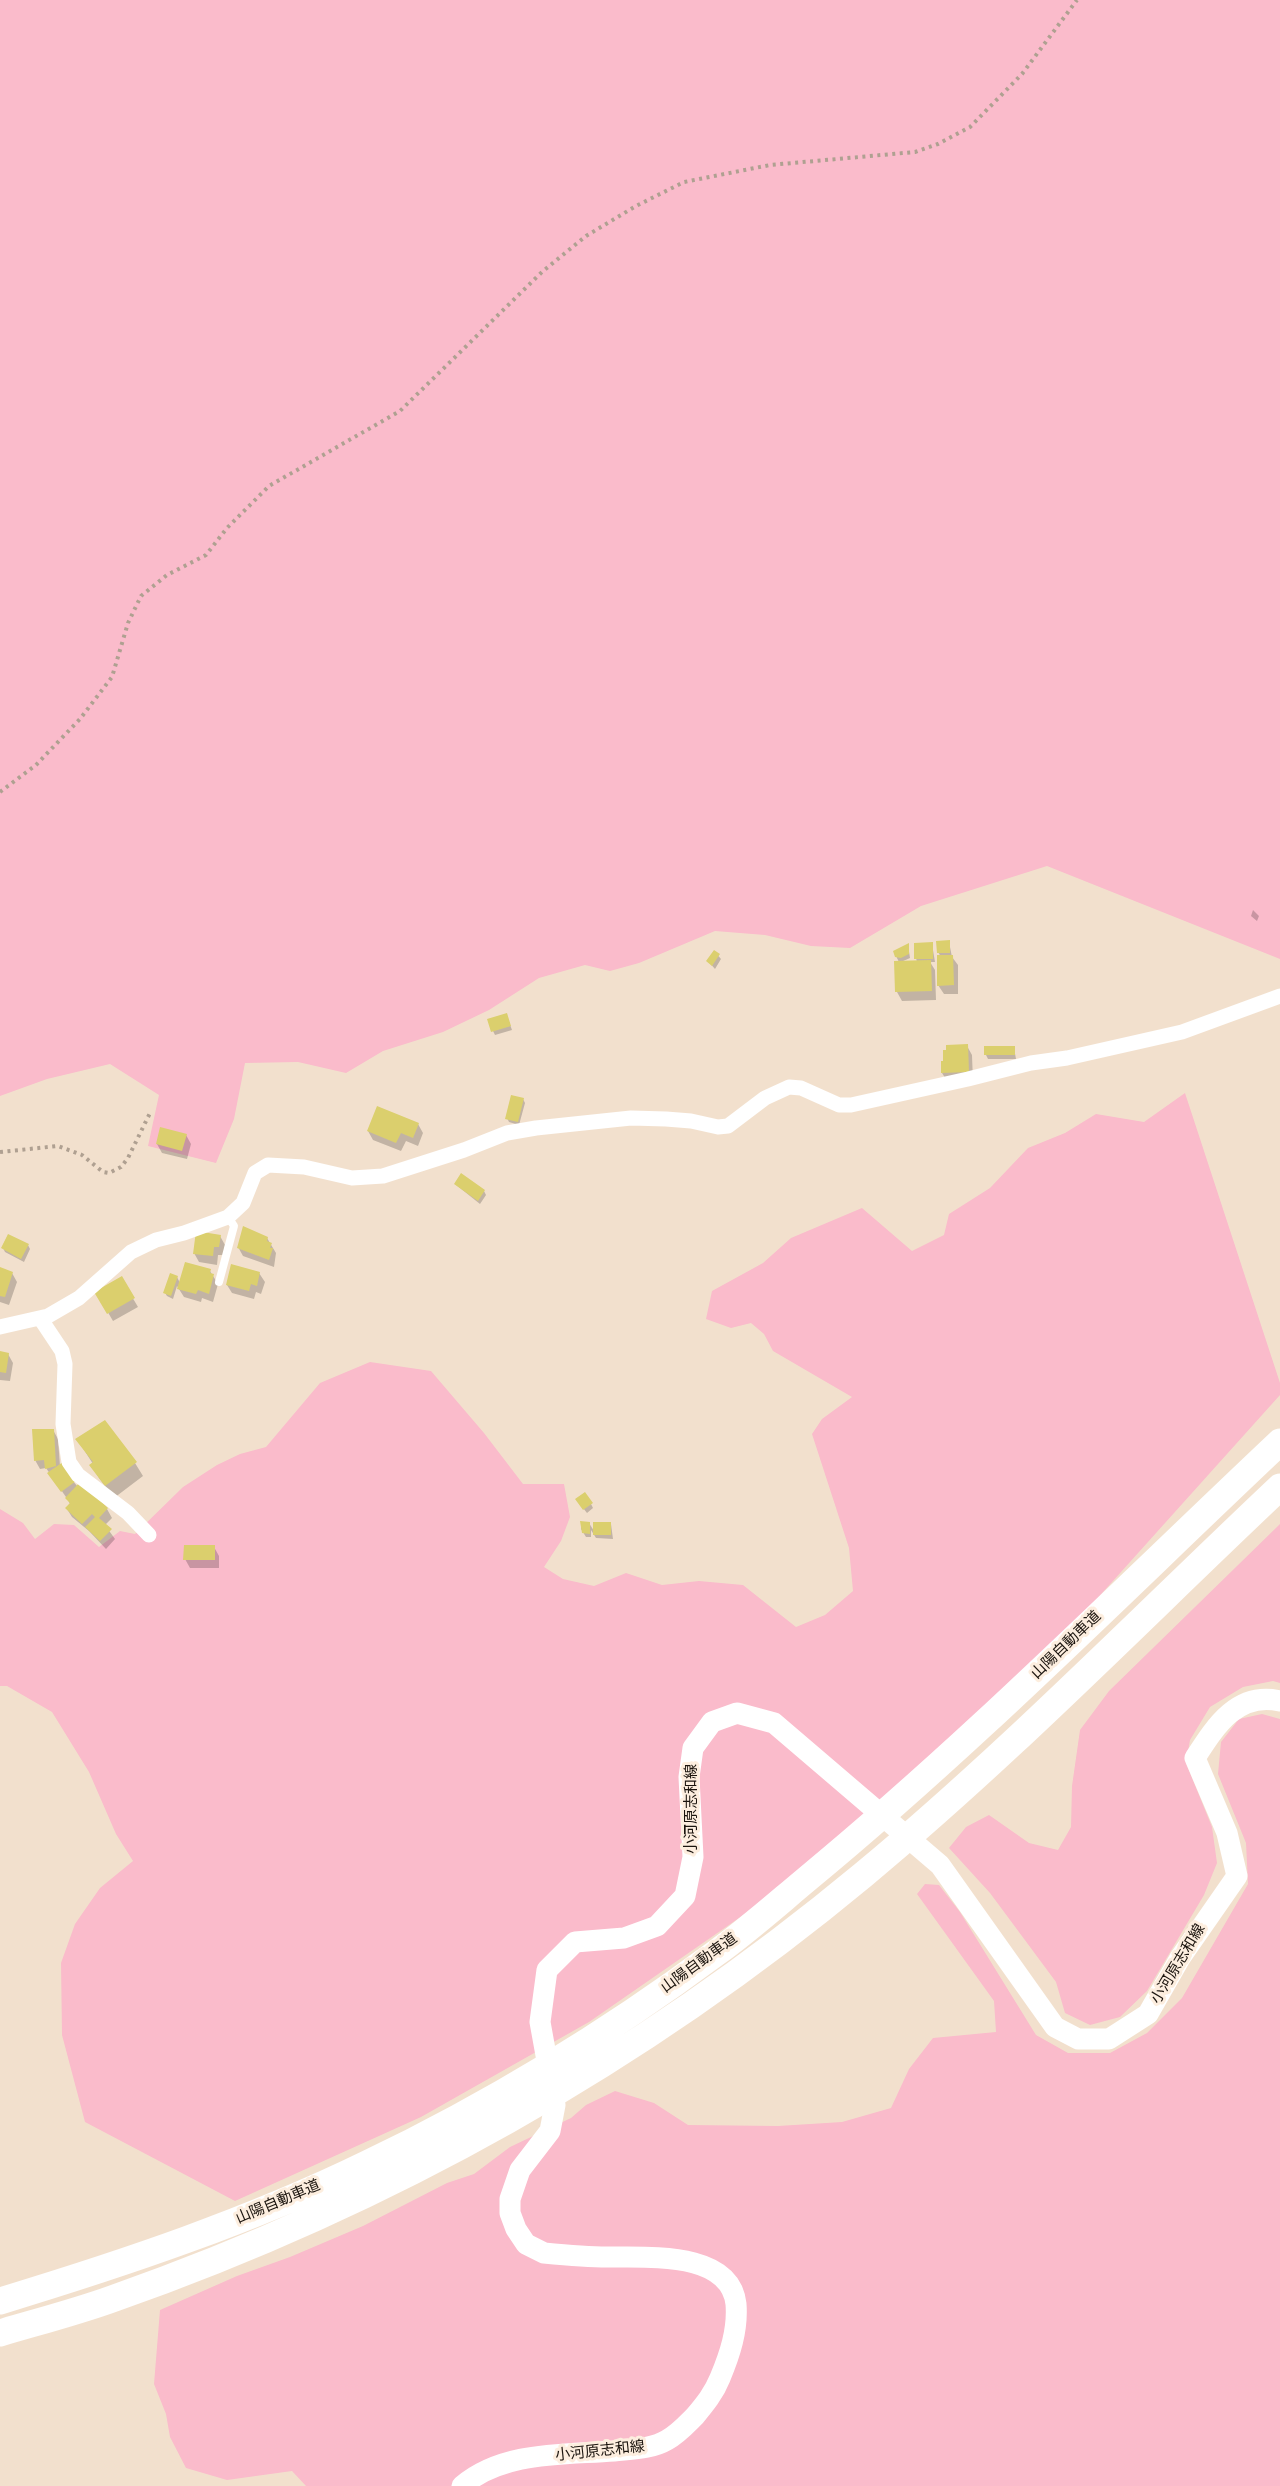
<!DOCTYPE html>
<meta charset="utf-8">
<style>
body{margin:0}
canvas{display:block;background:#f2e0cd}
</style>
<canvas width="1280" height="2486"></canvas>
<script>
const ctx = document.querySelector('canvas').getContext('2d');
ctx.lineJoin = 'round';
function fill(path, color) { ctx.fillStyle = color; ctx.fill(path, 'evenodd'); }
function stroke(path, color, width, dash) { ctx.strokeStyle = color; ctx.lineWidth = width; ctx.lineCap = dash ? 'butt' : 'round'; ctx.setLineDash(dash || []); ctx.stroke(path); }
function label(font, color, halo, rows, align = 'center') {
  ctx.font = font + ' Literata,"Noto Sans JP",serif'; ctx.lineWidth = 6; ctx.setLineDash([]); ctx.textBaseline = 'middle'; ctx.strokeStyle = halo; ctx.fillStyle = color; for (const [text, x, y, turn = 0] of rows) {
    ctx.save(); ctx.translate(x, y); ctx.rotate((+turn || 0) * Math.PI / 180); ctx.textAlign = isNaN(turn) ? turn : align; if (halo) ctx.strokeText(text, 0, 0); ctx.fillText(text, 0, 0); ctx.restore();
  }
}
const green = new Path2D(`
 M0,0H1280V959L1047,866L921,906L850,948L811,946L765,935L715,931L639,963L610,971L585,965L539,978L489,1010L443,1032L383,1051L346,1073L298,1062L245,1063L234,1119L216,1163L148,1146L159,1095L110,1064L47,1079L0,1096Z
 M1185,1093L1280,1383V1395L980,1729L881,1814L739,1918L589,2022L421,2117L235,2201L85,2122L62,2035L61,1963L75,1924L100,1888L133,1861L116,1834L89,1772L52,1712L7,1686H0V1509L23,1523L35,1539L54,1524L74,1525L99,1547L120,1531L135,1534L183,1487L217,1465L240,1454L266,1447L320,1383L370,1362L431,1371L484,1433L523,1484H564L570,1517L561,1541L544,1567L563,1579L594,1586L626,1573L662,1585L699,1581L743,1585L796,1627L825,1615L853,1591L849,1548L812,1434L822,1419L852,1397L773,1351L764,1334L751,1323L731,1328L706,1319L712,1291L763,1263L791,1238L862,1208L912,1251L944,1235L949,1214L990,1188L1028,1148L1065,1133L1096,1114L1144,1122Z
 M1280,1524V1683L1273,1681L1243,1687L1210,1707L1190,1740L1186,1763L1212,1827L1217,1863L1204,1895L1147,1991L1120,2017L1090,2025L1065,2013L1056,1982L990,1893L949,1848L966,1827L989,1815L1029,1843L1058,1850L1071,1827L1072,1786L1080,1730L1109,1691Z
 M1262,1714L1280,1719V2486H306L292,2471L227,2480L186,2468L170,2437L166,2414L154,2384L160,2310L237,2276L290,2257L363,2226L447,2183L474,2174L510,2147L571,2118L586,2105L615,2091L654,2103L688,2125L778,2126L842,2122L891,2108L909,2069L933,2038L996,2032L994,2001L917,1894L925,1884L939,1885L960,1912L1036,2035L1068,2053H1110L1147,2033L1182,1998L1248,1884L1246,1843L1218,1774L1221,1742L1239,1719Z`);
const shadow = new Path2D(`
 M1253,910L1259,916L1257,921L1251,916Z
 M949,942L952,957L958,965V994H944L938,985L941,957L938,952Z
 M932,944L935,962H930L935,970L936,1000L902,1001L897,992L896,962H899L896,956L908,945L910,958L901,962H917L916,958Z
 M715,952L721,959L715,969L708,961Z
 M508,1019L512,1030L495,1035L493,1031Z
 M967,1046L972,1055L973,1081H947L942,1073Z
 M1014,1048L1016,1059H988L986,1055Z
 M523,1099L525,1103L519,1125L509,1122L507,1118Z
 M418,1124L423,1133L418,1146L406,1141L401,1151L373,1140L368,1131Z
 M186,1135L191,1144L187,1159L162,1153L157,1144Z
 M455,1184L484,1191L486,1195L480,1204Z
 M220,1236L225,1245L223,1255H218L217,1265L199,1262L194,1253Z
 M267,1238L276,1253L274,1267L243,1256L238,1247Z
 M28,1245L30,1249L24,1262L5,1252L3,1248Z
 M0,1269L12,1273L17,1282L9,1305L0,1302Z
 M210,1271L218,1284L213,1302L202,1298L201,1302L184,1297L177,1286L173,1299L167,1296L165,1293L177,1277L180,1283Z
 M259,1273L265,1282L261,1294L256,1292L254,1299L232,1293L227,1285Z
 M121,1278L138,1307L113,1321L96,1292Z
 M0,1353L8,1354L13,1363L10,1381L0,1380Z
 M53,1430L58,1439L60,1466L78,1487L80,1484L107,1509L112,1518L105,1525L115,1539L106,1549L89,1531L72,1517L67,1509L70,1504L68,1500L46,1468L40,1469L35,1460Z
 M77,1439L135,1463L143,1476L114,1498L99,1478L91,1465L93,1464Z
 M579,1503L591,1504L593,1508L587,1513Z
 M581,1523H589L594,1531L611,1524L613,1539L596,1538L591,1530V1537H586L581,1529Z
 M214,1547L219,1556V1568H190L185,1559Z`);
const building = new Path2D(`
 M950,940V953H937L936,941Z
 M933,942V959H914V943Z
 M909,943V954L901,958L895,957L893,951Z
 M714,950L720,954L712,966L706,961Z
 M937,955H953L954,985L937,986Z
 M931,960L932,991L895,992L894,961Z
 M507,1013L511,1026L491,1032L487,1019Z
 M968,1044L969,1072L941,1073V1061H943V1050H946V1045Z
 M984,1046H1015V1055H984Z
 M511,1095L524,1098L518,1122L505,1119Z
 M377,1106L419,1123L413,1138L401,1133L396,1143L367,1131Z
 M160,1127L187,1134L182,1151L156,1144Z
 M461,1173L485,1190L478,1201L454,1184Z
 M243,1226L268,1237L267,1241L272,1243L270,1248H273L269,1260L237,1248Z
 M196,1231L221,1235L219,1247H214L213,1256L193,1254Z
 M8,1234L29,1244L21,1259L1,1248Z
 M185,1262L211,1269L210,1273L214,1274L209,1294L198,1290L196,1294L177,1289Z
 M231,1264L260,1272L257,1286L251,1284L249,1291L226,1285Z
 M0,1267L13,1272L5,1297L0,1296Z
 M170,1273L178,1276L171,1296L163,1293Z
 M122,1276L135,1298L107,1314L94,1292Z
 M0,1351L9,1353L6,1373L0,1372Z
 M105,1420L137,1462L105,1486L89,1465L93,1462L75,1439Z
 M32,1429H54L56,1466L45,1469L44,1460L34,1461Z
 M63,1462L76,1481L61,1492L47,1473Z
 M80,1482L108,1508L99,1518L112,1529L100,1541L85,1527L95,1517L92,1514L82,1524L65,1508L70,1503L65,1498Z
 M585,1492L593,1503L583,1510L575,1499Z
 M580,1521L590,1522V1534L582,1533Z
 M593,1522H611V1535H593Z
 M184,1545H215V1560H183Z`);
const path = new Path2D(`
 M0,792L36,765L80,719L112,677L128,623L141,596L167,575L206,555L227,528L269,486L400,411L542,272L586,236L636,206L684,182L770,165L915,152L938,144L970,127L1022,74L1077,0
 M0,1152L58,1146L82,1155L103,1172L109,1173L121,1167L128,1158L150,1113`);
const service = new Path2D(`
 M219,1282L234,1226L228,1217`);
const minor = new Path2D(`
 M40,1318L62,1351L65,1364L63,1424L69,1462L78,1475L128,1513L149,1535
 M0,1327L48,1316L79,1298L131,1252L156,1240L184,1233L228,1217L243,1203L255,1173L268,1165L304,1167L352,1178L383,1176L464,1150L507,1133L536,1128L631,1118L666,1119L691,1121L718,1127L728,1126L765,1098L789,1087L801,1088L839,1105H851L968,1079L1031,1063L1067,1058L1182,1032L1280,996`);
const secondary = new Path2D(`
 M462,2486C503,2451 563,2455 614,2451C632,2449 652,2449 667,2440C678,2434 686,2425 695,2416C705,2404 714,2393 720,2378C730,2354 738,2330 736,2304C730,2250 646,2258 607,2257C586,2257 565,2255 544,2253L526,2244L516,2229L510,2213V2199L520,2170L550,2131L555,2105L540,2022L547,1970L575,1942L624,1938L657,1926L685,1896L693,1857L689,1777L693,1748L712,1722L737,1713L774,1723L940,1865L1055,2027L1078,2039H1109L1148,2014L1180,1958L1237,1876L1227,1833L1195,1758C1215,1727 1237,1691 1280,1701`);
const motorway = new Path2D(`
 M0,2301C125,2263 250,2221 367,2164C490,2105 607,2034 716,1953C748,1930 777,1904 807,1879C973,1742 1124,1589 1280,1442
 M0,2333C37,2322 76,2312 112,2299C388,2202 638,2062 863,1875C1009,1754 1142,1617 1280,1487`);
const streetNames = [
 ["山陽自動車道",1066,1645,-44],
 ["小河原志和線",692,1809,-90],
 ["山陽自動車道",699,1963,-36],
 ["小河原志和線",1178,1964,-59],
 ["山陽自動車道",278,2202,-23],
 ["小河原志和線",600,2451,-6]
];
fill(green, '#fabbcb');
fill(shadow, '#0003');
fill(building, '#dbcf6d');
stroke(path, '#afa091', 4, [3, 4.5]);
stroke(service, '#fff', 8);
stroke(minor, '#fff', 15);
stroke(secondary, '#fff', 21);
stroke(motorway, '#fff', 27);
label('15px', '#1b140e', '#fdeedf', streetNames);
</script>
